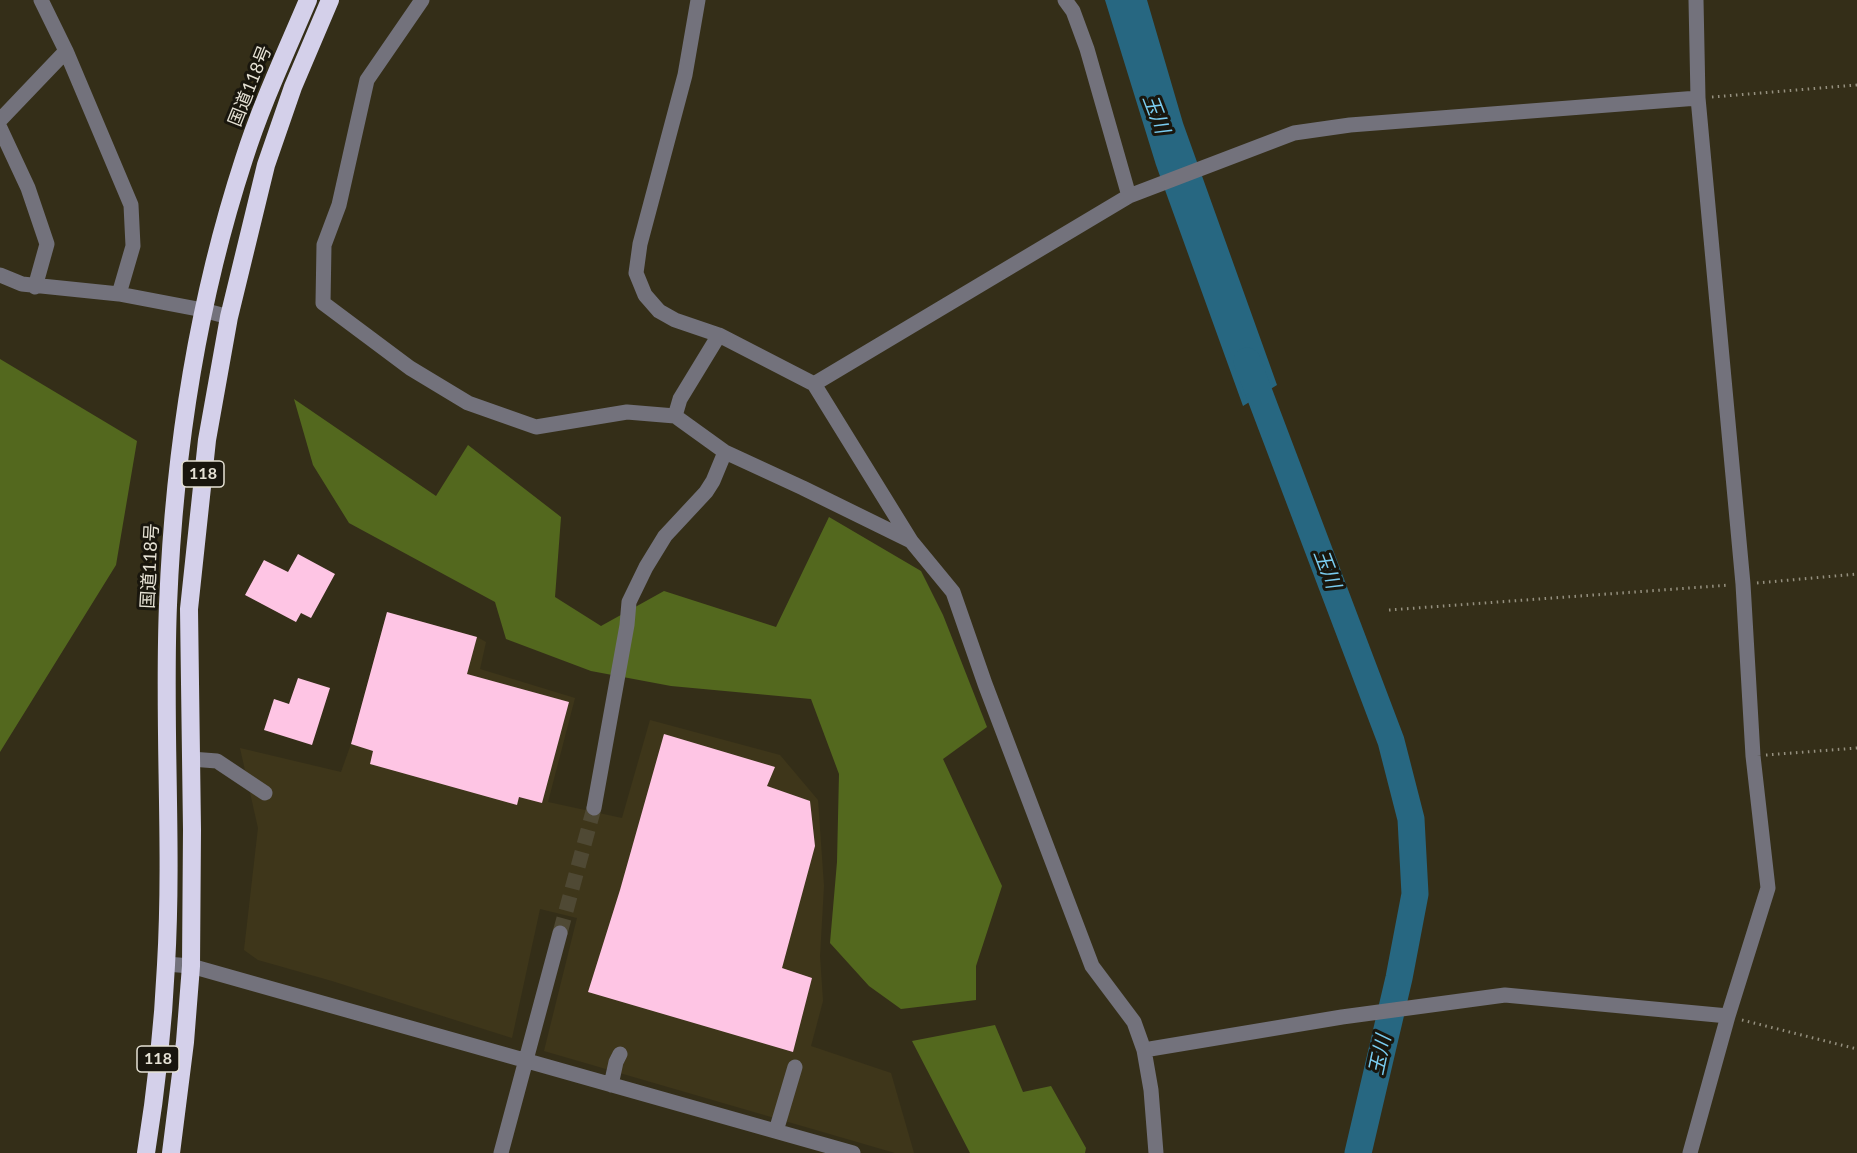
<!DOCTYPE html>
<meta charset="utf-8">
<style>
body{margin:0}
canvas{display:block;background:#342e18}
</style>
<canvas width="1857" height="1153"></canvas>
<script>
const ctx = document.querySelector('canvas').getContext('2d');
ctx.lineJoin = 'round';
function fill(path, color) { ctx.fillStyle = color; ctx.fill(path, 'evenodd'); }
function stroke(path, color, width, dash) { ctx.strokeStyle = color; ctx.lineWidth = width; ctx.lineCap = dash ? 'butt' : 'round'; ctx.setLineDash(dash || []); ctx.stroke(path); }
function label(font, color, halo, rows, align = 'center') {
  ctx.font = font + ' Lato,"Noto Sans JP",sans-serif'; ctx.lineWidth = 6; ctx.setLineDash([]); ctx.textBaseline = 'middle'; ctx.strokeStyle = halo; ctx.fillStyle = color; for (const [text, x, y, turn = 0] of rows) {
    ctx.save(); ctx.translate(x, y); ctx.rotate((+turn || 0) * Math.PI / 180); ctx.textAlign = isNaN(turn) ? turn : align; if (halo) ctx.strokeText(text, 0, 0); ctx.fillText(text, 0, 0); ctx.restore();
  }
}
const built = new Path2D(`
 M387,612L477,637L486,642L480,669L575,698L548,802L622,818L650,720L780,755L818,800L824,886L820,956L823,1001L811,1046L891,1073L914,1153H895L544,1051L577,918L540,909L512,1038L332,981L258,960L244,950L258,828L240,748L341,772L351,744Z`);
const forest = new Path2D(`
 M0,359L137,441L116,565L0,752Z
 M294,399L436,496L468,445L561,517L555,597L601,626L664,591L776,627L829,517L921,571L943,615L987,727L943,759L1002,886L976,966V1000L901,1009L869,986L830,943L837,862L839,774L811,699L671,686L591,671L506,639L495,602L349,523L313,465Z
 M995,1025L1023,1092L1051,1086L1086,1148L1085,1153H970L912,1041Z`);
const water = new Path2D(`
 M1105,0H1147L1183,123L1277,385L1243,406L1156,165Z`);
const river = new Path2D(`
 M1247,361L1391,741L1411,819L1415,894L1399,978L1358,1153`);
const building = new Path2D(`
 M298,554L335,574L311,618L301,613L296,622L245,595L264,560L288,572Z
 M387,612L477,637L467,674L569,702L542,803L519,797L517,805L370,764L373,751L351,744Z
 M298,678L330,688L312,745L264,730L274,699L289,704Z
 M664,734L775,767L767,786L810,801L815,846L782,968L812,978L793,1052L588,992L620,890Z`);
const minorTunnel = new Path2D(`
 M560,933L594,808`);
const path = new Path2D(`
 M1712,97L1857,85
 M1757,583L1857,574
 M1389,610L1730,585
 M1766,755L1857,748
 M1742,1020L1857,1049`);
const minor = new Path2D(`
 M41,0L66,51L131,205L133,246L119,294
 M422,0L367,80L339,205L324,245L323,303L410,368L468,403L536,427L627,412L675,416
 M698,0L685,75L640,244L636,273L645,295L659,311L675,320L719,335L814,384L911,541L953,592L985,684L1092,966L1134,1022L1144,1050L1151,1090L1156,1153
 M1065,0L1073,11L1087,49L1129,196
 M0,120L66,51
 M0,128L28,188L47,244L35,287
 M0,275L22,284L119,294L203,310L229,317
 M719,335L680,399L675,416L725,452L803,488L911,541
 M814,384L1129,196L1294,133L1350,125L1698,98
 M191,759L217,761L265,793
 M594,808L627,625L629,602L646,567L665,536L706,492L713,481L725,452
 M166,964L191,966L853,1153
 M1144,1050L1342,1017L1505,995L1728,1016
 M611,1085L616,1062L620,1054
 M776,1131L795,1067
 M501,1153L560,933
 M1690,1153L1728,1016L1768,888L1753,756L1743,584L1698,98L1696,0`);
const highway = new Path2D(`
 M146,1153C156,1091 163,1028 166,965C173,845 163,725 168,605C174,454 197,303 244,159C261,105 286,52 308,0
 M171,1153L185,1042L191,966L192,830L189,609L207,440L229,317L266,165L293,87L330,0`);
const shields = [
 [203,474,42],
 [158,1059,42]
];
const shieldNames = [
 ["118",203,474],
 ["118",158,1059]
];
const streetNames = [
 ["国道118号",250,86,-68],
 ["国道118号",150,566,-87]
];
const waterNames = [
 ["玉川",1156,114,69],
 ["玉川",1327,569,69],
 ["玉川",1380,1055,-78]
];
fill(built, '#3e361a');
fill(forest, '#53681e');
fill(water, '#276781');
stroke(river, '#276781', 27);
fill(building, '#fec5e4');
stroke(minorTunnel, '#4f4934', 15, [15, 8]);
stroke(path, '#95907f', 3, [1.5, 4.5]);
stroke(minor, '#73727c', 15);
stroke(highway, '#d4d0ea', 18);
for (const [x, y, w] of shields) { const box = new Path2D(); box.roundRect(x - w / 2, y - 13, w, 26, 4.5); ctx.fillStyle = '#19160d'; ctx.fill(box); stroke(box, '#e6e2d5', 1.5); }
label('bold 16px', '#e6e2d5', null, shieldNames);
label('18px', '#e6e2d5', '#19160d', streetNames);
label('italic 20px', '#7accf0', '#19160d', waterNames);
</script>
